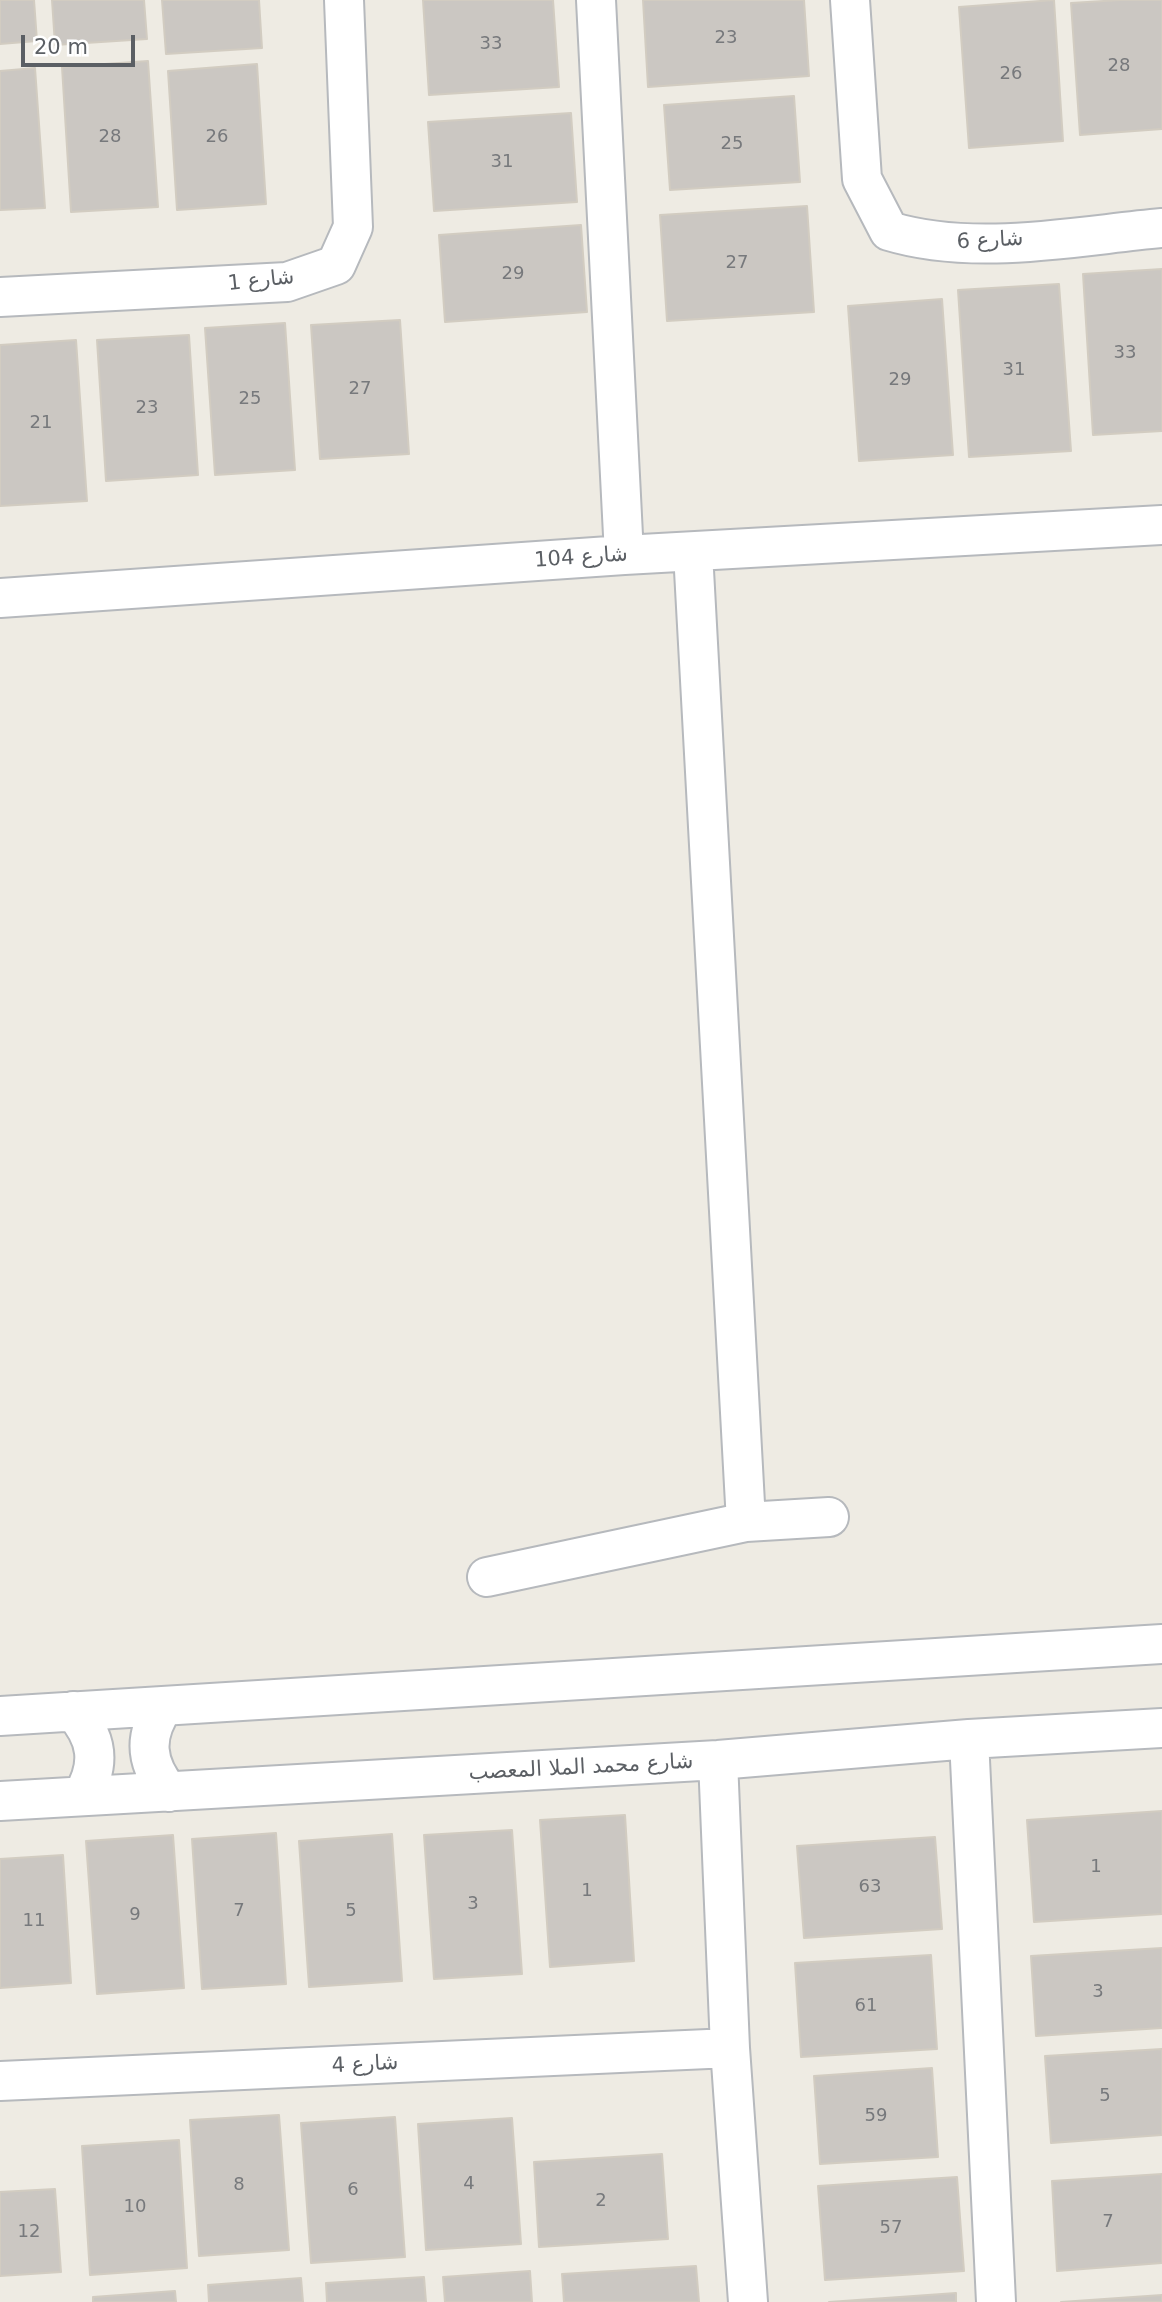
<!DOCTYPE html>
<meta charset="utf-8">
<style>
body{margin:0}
#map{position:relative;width:1162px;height:2302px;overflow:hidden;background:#eeebe3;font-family:"DejaVu Sans",sans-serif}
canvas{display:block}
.scale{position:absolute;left:21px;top:35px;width:114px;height:32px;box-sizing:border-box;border:4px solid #5b5f64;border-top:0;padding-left:9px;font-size:21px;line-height:24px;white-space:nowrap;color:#5b5f64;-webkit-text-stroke:5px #fff;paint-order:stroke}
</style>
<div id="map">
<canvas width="1162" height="2302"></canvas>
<div class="scale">20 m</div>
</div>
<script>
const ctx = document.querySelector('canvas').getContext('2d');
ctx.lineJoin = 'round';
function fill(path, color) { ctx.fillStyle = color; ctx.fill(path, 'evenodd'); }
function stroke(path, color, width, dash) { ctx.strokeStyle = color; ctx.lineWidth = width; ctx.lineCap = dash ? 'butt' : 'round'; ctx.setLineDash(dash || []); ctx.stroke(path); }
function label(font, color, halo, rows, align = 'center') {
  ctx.font = font + ' "DejaVu Sans","Noto Naskh Arabic",sans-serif'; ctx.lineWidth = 5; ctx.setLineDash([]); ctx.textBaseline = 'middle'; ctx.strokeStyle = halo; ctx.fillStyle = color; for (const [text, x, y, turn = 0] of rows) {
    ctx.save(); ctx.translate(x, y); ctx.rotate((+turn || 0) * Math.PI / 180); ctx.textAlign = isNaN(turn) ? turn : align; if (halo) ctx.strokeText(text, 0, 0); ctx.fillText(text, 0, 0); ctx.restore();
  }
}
const building = new Path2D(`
 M0,0H34L37,41L0,44Z
 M52,0H144L147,39L55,45Z
 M162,0H259L262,48L166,54Z
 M423,0H553L559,87L429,95Z
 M643,0H804L809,76L648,87Z
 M1054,0L1063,141L969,148L959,7Z
 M1120,0H1162V129L1080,135L1071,3Z
 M148,61L158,207L71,212L62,67Z
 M257,64L266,204L177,210L168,71Z
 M35,68L45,208L0,210V71Z
 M794,96L800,182L670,190L664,105Z
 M571,113L577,202L434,211L428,122Z
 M807,206L814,312L667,321L660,215Z
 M581,225L587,312L445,322L439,235Z
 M1162,269V431L1093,435L1083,274Z
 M1059,284L1071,451L969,457L958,290Z
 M942,299L953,455L859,461L848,306Z
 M400,320L409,454L320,459L311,325Z
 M285,323L295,470L215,475L205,328Z
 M189,335L198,475L106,481L97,340Z
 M76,340L87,501L0,506V345Z
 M1162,1811V1914L1034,1922L1027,1820Z
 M625,1815L634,1961L550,1967L540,1820Z
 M512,1830L522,1974L434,1979L424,1835Z
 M276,1833L286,1984L202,1989L192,1839Z
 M392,1834L402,1981L309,1987L299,1841Z
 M173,1835L184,1988L97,1994L86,1841Z
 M935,1837L942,1929L804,1938L797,1846Z
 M63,1855L71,1983L0,1988V1859Z
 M1162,1948V2028L1036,2036L1031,1956Z
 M931,1955L937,2049L801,2057L795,1963Z
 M1162,2049V2135L1051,2143L1045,2056Z
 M932,2068L938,2157L820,2164L814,2076Z
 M279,2115L289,2250L199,2256L190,2120Z
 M395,2117L405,2257L311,2263L301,2123Z
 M512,2118L521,2244L426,2250L418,2124Z
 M179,2140L187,2268L90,2275L82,2146Z
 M662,2154L668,2239L539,2247L534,2162Z
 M1162,2174V2263L1057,2271L1052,2181Z
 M957,2177L964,2271L825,2280L818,2186Z
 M55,2189L61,2272L0,2276V2192Z
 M696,2266L699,2302H564L562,2274Z
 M530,2271L532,2302H445L443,2277Z
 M424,2277L426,2302H327L326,2283Z
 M301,2278L303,2302H209L208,2285Z
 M175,2291L176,2302H93V2297Z
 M956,2293V2302H829Z
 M1162,2295V2302H1061Z`);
const minor = new Path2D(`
 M596,0L624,555
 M850,0L862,179L889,231C975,257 1074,236 1162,228
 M0,297L287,282L336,265L353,227L344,0
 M693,552L746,1522
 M0,598L624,555L1162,525
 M487,1577L746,1522L829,1517
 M164,1706C143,1736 145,1763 169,1792
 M73,1711C98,1738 101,1765 82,1796
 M0,1716L1162,1644
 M969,1739L996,2302
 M718,1760L730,2048L748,2302
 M0,1801L718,1760L969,1739L1162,1728
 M0,2081L730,2048`);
const numberNames = [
 ["23",726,38],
 ["33",491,44],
 ["28",1119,66],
 ["26",1011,74],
 ["28",110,137],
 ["26",217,137],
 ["25",732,144],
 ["31",502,162],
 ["27",737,263],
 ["29",513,274],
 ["33",1125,353],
 ["31",1014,370],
 ["29",900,380],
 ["27",360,389],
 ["25",250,399],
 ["23",147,408],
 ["21",41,423],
 ["1",1096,1867],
 ["63",870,1887],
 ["1",587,1891],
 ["3",473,1904],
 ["7",239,1911],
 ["5",351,1911],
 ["9",135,1915],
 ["11",34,1921],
 ["3",1098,1992],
 ["61",866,2006],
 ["5",1105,2096],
 ["59",876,2116],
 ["4",469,2184],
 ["8",239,2185],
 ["6",353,2190],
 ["2",601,2201],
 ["10",135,2207],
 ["7",1108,2222],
 ["57",891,2228],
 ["12",29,2232]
];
const streetNames = [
 ["شارع 6",990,241,-3],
 ["شارع 1",261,281,-6],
 ["شارع 104",581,558,-4],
 ["شارع محمد الملا المعصب",581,1768,-3],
 ["شارع 4",365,2065,-3]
];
fill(building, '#cbc7c2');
stroke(building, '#d2ccc1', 2);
stroke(minor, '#b6b9bd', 42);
stroke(minor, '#fff', 38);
label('18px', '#77797c', null, numberNames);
label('21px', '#5b5f64', '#fff', streetNames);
</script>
